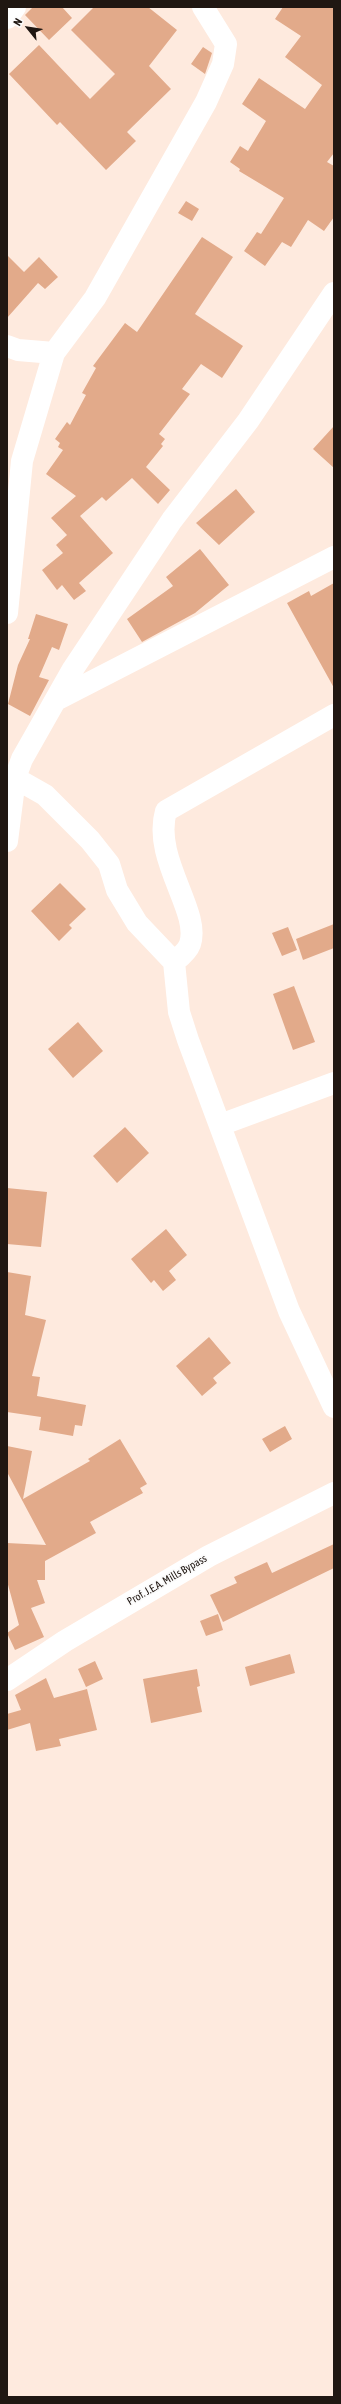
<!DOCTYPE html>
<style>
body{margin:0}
#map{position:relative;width:341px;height:2404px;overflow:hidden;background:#feeade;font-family:"Asap Condensed",sans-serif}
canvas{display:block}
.frame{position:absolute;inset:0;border:8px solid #201712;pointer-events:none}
.north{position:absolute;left:8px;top:8px;width:40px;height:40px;-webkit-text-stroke:3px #fbfbfb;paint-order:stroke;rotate:300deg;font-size:11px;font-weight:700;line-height:16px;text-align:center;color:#201712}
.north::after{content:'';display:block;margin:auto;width:14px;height:18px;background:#201712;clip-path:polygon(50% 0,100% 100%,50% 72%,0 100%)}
</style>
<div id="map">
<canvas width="341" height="2404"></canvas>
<div class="frame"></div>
<div class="north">N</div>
</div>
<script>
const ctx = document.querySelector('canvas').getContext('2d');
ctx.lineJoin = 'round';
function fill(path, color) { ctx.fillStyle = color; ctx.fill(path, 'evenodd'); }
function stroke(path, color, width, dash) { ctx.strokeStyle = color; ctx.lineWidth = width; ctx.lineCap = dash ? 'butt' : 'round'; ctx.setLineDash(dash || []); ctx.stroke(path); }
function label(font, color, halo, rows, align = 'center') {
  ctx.font = font + ' "Asap Condensed",sans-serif'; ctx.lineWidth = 3.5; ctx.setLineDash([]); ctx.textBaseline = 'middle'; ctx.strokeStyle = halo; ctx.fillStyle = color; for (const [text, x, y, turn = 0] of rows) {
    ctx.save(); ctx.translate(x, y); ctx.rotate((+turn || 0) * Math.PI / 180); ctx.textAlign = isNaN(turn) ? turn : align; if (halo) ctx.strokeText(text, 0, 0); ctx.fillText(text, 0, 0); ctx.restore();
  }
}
const building = new Path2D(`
 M33,7H62L72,18L49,40L25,15Z
 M94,7H148L177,30L149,66L171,89L127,132L136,141L106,170L60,122L57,125L9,74L39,45L90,99L115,74L71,30Z
 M283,7H334V153L327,162L334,166V217L324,231L308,220L291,247L282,242L265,266L244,251L257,232L261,234L284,198L239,171L240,169L230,162L240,146L248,151L266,121L242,104L259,78L305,109L322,85L285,57L301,36L275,19Z
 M203,47L212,53L205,74L191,64Z
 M186,201L199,209L192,221L178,213Z
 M202,237L233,257L195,314L243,346L222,378L201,364L182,389L190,394L159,434L165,439L161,444L163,446L146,467L170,490L158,504L132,478L106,501L102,497L80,516L113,553L79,583L86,591L74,600L62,585L57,590L42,570L63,553L56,545L67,535L51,518L76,496L46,474L63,450L58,447L60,443L55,439L67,422L70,425L86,395L82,393L96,368L93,366L125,323L137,332Z
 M7,255L24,272L39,257L58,277L45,289L38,283L7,318Z
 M334,426V468L313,449Z
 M236,489L255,512L219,545L196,523Z
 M200,549L229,585L195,613L142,642L127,619L173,586L166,577Z
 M334,583V688L287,603L309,591L311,596Z
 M36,614L68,624L59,650L52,647L39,677L49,680L30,716L8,704L18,665L30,639H28Z
 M60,883L86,909L69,925L72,928L59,941L31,911Z
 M334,924V948L303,960L296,939Z
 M288,927L297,950L282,956L272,933Z
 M294,986L315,1042L293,1050L273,994Z
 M78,1022L103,1051L73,1078L48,1049Z
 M125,1127L149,1153L117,1183L93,1156Z
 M7,1188L47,1192L41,1247L7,1244Z
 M166,1229L187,1255L169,1271L176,1280L163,1291L154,1280L151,1283L131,1259Z
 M7,1272L31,1276L25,1315L46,1320L32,1376L40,1377L37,1396L86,1405L82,1426L75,1425L73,1436L39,1430L41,1417L7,1412Z
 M209,1337L231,1363L213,1378L217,1383L202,1396L176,1366Z
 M285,1426L292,1439L270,1452L262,1439Z
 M120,1439L147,1484L140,1488L143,1493L90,1522L96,1533L45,1561V1580H37L45,1603L31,1608L44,1637L15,1650L7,1633L19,1625L7,1581V1543L46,1545L7,1472V1446L32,1451L23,1499L90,1461L88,1459Z
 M334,1544V1568L223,1622L210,1595L237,1583L234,1577L267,1562L272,1573Z
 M218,1614L223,1630L206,1636L200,1621Z
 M290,1654L295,1673L250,1686L245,1667Z
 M95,1661L103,1679L86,1687L78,1669Z
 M197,1669L200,1686L197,1687L202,1712L151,1723L143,1679Z
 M46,1678L54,1698L87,1689L97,1730L59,1739L61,1746L36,1751L30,1723L7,1730V1714L21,1710L15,1695Z`);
const minor = new Path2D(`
 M7,18L15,7
 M7,346L18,350L54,353
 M7,613L22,461L54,353L95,298L206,102L223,64L226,44L203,7
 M56,700L334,557
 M15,778L45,795L90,840L109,864L117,890L137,923L174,962L179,1012L188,1040L289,1311L334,1407
 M7,841L15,778L22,759L73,669L172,520L248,421L334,293
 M174,962C179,958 188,950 190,944C201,911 152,859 166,811L334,715
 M220,1125L334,1083
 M7,1680L65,1641L209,1556L334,1493`);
const streetNames = [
 ["Prof. J.E.A. Mills Bypass",167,1580,-30]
];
fill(building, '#e2aa8a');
stroke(minor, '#fff', 22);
label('11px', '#201712', '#fbfbfb', streetNames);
</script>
